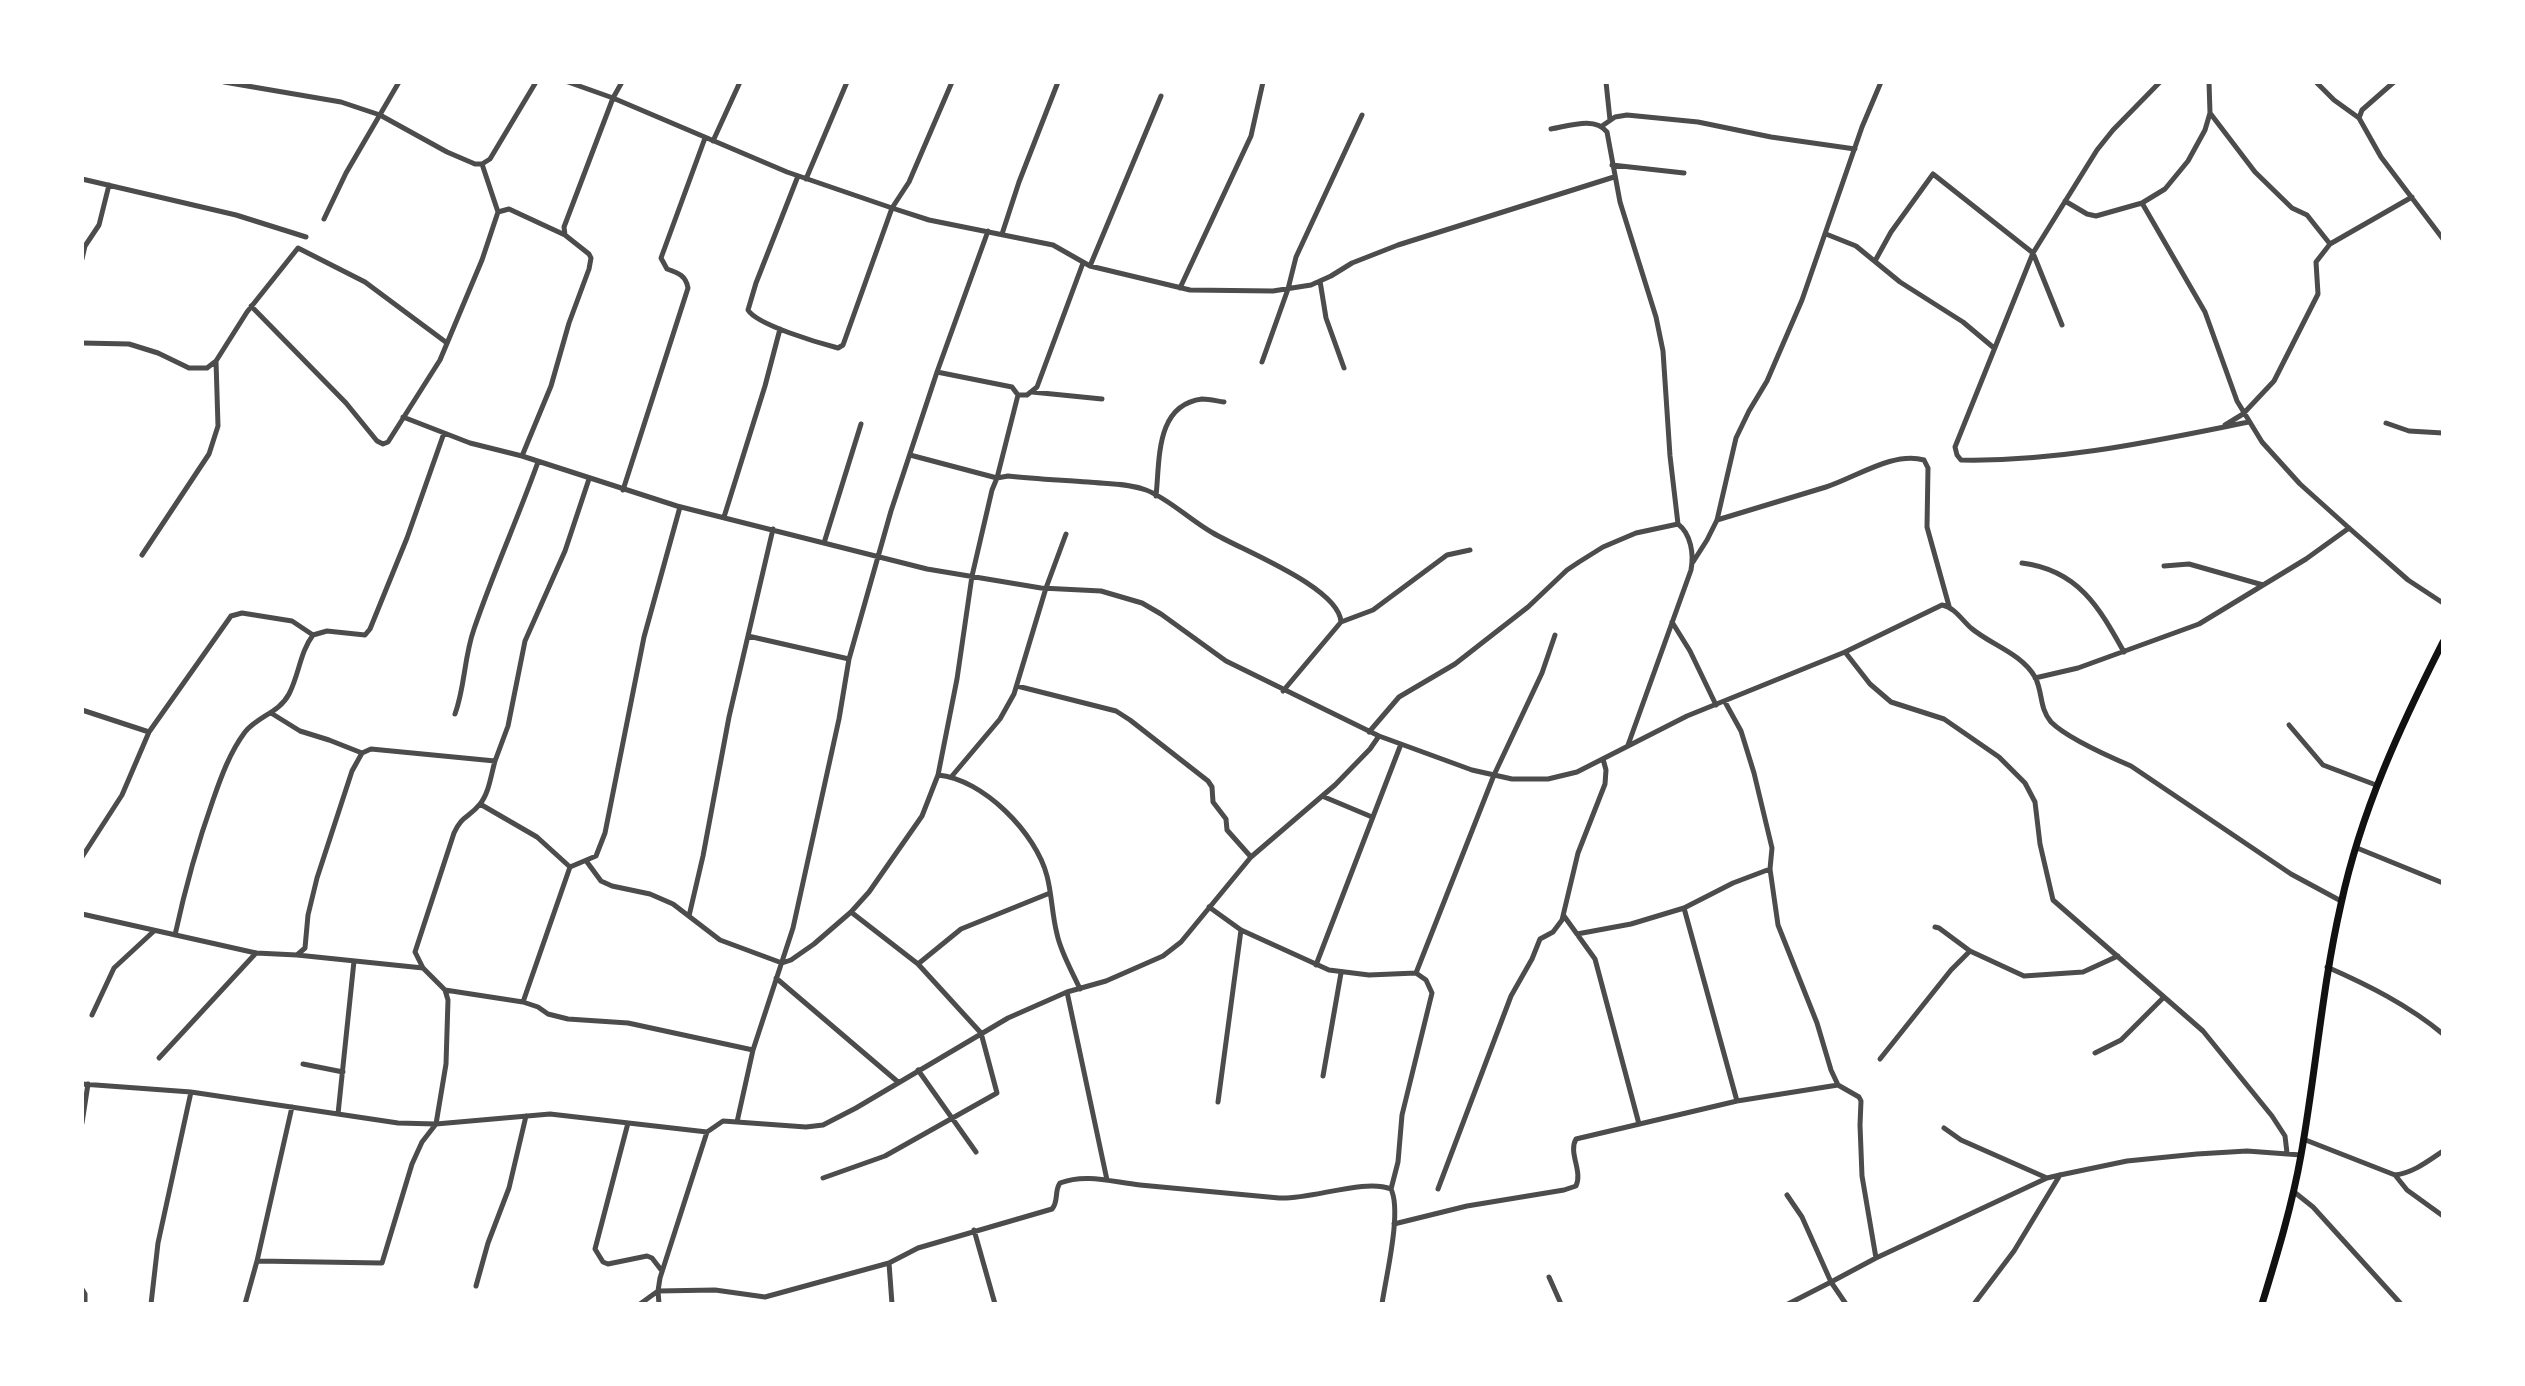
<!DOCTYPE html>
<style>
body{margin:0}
#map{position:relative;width:2525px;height:1386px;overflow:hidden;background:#fff;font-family:Ubuntu,sans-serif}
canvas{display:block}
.frame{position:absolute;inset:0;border:84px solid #fff;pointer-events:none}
</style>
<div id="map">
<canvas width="2525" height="1386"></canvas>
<div class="frame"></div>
</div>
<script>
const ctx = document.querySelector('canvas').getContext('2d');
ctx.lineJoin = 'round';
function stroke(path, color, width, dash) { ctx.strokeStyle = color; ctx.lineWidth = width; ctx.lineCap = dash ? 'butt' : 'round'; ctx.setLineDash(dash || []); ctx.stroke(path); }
const minor = new Path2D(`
 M224,82L341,102L380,115L447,152L475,164H482L490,159L536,82
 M568,82L613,98L787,172L892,208L929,220L1053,245L1090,266L1190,290L1273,291L1311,285L1331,276L1352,263L1398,245L1614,177
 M1606,82L1610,120
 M2160,82L2113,130L2097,150L2033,253L1955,447L1957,455L1961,460C2059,462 2154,441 2249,422
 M2316,82L2334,100L2359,118
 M2394,82L2362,110L2359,118L2381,157L2443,239
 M2210,113L2255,172L2292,208L2307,215L2330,244
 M1602,126L1615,117L1627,115L1698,122L1771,137L1855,149
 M1551,129C1569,126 1595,116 1607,132L1620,202L1656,317L1663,351L1670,456L1678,524
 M713,141L740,82
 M1612,165L1684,173
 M798,176L756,283L748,310C757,325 819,343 838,348L843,345L892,208L909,182L952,82
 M82,179L236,215L306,237
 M806,179L847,82
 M2065,201L2087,214L2096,216L2142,203L2165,189L2188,161L2205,130L2210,113L2209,82
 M2142,203L2205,312L2237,401L2262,442L2300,484L2349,528L2408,580L2443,603
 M498,212L509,209L565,235
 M324,219L346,173L399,82
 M1002,234L1019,182L1058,82
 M1826,234L1856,246L1900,282L1963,322L1994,348
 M82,259L85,246L99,225L109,185
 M1875,261L1891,232L1933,174L2033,253L2062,325
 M1090,266L1161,96
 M1320,281L1326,318L1344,368
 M1180,288L1251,136L1263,82
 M251,306L346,403L377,441L383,444L388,442L440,360L482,260L498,212L482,164
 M82,343L129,344L158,353L189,368H207L216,361L247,312L298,248L365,282L447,343
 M1262,362L1288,289L1296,257L1362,115
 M1032,392L1102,399
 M1018,395H1027L1037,387L1083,263
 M403,417L470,443L522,456L677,506L927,569L1041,588L1101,591L1142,603L1161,614L1226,661L1379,736L1472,770L1512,779H1548L1577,772L1687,716L1845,652L1942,605C1954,607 1962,620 1971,628C1991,645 2021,653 2035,677C2043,692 2039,708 2051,722C2067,738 2110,757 2131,766L2291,874L2341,901
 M2386,423L2409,431L2443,433
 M2225,425L2243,414L2274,381L2318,294L2316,262L2330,244L2412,197
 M910,455L997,478L1008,476C1034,479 1061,480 1088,482C1107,484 1127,483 1146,490C1168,498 1191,521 1213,533C1241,550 1339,587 1341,622L1283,691
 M522,456L551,386L569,323L589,269L591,258L589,254L565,235L564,227L613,98L622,82
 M623,490L688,288C686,276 679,273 667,269L661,258L705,138
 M1156,496C1160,460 1155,405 1202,399C1209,399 1217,401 1224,402
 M724,517L765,386L780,329
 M1717,520C1753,509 1790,498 1826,487C1855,478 1893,451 1924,460L1928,468L1927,527L1949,606
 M824,543L861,424
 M142,555L209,454L218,426L216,361
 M1693,562L1707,540L1717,520L1736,438L1749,411L1767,381L1802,300L1862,127L1881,82
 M2022,563C2078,570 2099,607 2124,652
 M2164,566L2189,564L2263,585
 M1341,622L1373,610L1447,555L1470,550
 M1672,622L1690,651L1716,705
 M748,636L849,659
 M1845,652L1870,684L1891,702L1944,719L1999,757L2025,783L2035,802L2040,844L2053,900L2203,1031L2272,1116L2285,1136L2287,1153
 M2035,678L2078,668L2199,624L2306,559L2349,528
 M1017,686L1116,711L1130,720L1208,781L1212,787L1213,802L1226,819L1227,830L1251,857
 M1725,702L1741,731L1754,773L1772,848L1770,869L1778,925L1817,1023L1831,1070L1838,1085L1859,1097L1861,1101L1860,1125L1862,1176L1876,1258
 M82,710L149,732
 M271,713L300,731L329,740L362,753
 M455,714C465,687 464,657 474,629C493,573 518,518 538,462
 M2289,725L2323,765L2376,785
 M1369,732L1399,697L1455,664L1528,607L1567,570L1579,562L1603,547L1636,533L1678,524C1691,534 1694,554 1691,570L1628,745
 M938,775C983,779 1036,833 1047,876C1052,895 1052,915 1057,934C1061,953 1072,971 1080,989
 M952,776L1000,719L1014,694L1046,588L1066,534
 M1322,796L1372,817
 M480,804L537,837L570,867
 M2357,848L2443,883
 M82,857L122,795L149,732L231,616L242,613L292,621L313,635
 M587,862L601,881L612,886L650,894L673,904L720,940L782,963L791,960L814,944L851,912L869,892L922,816L938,775L957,679L972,576L992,490L997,478L1018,395L1012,387L937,372
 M1209,907L1241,930L1329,970L1369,975L1416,973L1426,980L1432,993L1402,1115L1398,1162L1391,1189C1402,1212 1386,1276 1382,1304
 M1684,908L1737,1101
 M82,914L256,953L297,955L305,948L308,915L317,878L352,771L362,753L371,749L495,761L508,726L525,641L565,551L589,479
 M689,916L703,856L729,717L773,529
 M1564,916L1595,959L1639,1124
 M1935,927L1939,928L1970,951L2024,976L2083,972L2118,956
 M1577,934L1631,924L1684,908L1733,883L1770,869
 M175,935C185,889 197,845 213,800C221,777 230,752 245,732C258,716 279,713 289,694C299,675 300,652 313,635L327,631L365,635L370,629L407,538L444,433
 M297,955L423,968
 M918,964L961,929L1050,893
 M1316,965L1401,744
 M2327,967C2368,985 2408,1005 2443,1034
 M1416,973L1494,775L1542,673L1555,635
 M776,978L898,1082
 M445,990L523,1002L538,1007L548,1014L568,1019L628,1023L753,1050
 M1067,992L1107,1180
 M523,1002L570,867L596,856L605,833L644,637L680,507
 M92,1015L114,968L154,931
 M2095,1053L2121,1040L2164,997
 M159,1058L256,953
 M1880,1059L1951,970L1970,951
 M303,1064L343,1072
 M918,1070L976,1152
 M1323,1076L1341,973
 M82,1084L191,1092L398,1123L436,1124L550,1114L707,1132
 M1218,1102L1241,930
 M338,1114L354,961
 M737,1122L753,1050L793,928L839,719L849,659L891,511L937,372L988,231
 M82,1123L88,1084
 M628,1123L595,1249L603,1262L608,1264L647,1256L652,1258L662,1271
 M1944,1128L1961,1140L2047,1178
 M2303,1139L2395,1175C2413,1173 2428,1161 2443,1151
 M2395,1175L2407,1190L2443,1216
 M823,1178L885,1156L997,1093L981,1033L918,964L851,912
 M1438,1189L1511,996L1532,959L1540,939L1553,932L1562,920L1578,853L1605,784L1606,770L1603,759
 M2293,1191L2313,1207L2401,1304
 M1787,1195L1802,1217L1831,1282L1788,1304
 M1394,1224L1467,1206L1564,1190L1576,1186C1583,1171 1568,1153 1576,1139L1737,1101L1838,1085
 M974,1230L995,1304
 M257,1261L292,1107
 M889,1263L892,1304
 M1549,1277L1561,1304
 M476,1286L488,1243L509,1188L526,1116
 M82,1289L85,1294V1304
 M151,1304L158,1243L191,1092
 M245,1304L257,1261L382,1263L412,1164L422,1142L436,1124L446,1064L448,1000L445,990L423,968L415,952L454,833C462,815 469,818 480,804C489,793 491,775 495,761
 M640,1304L658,1291L660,1278L707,1132L723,1121L806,1127L823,1125L856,1108L1008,1018L1067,992L1106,981L1163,956L1181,942L1251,857L1335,785L1370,749L1379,736
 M659,1304L658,1291L715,1290L765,1297L889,1263L918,1248L1052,1209C1059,1201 1054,1191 1060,1183C1086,1173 1112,1182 1140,1185C1186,1189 1233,1194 1279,1198C1311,1200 1364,1178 1391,1189
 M1846,1304L1831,1282L1876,1258L2047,1178L2060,1175L2127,1161L2197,1154L2247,1151L2301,1155
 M1974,1304L2014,1251L2060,1175`);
const secondary = new Path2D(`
 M2262,1304C2277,1255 2292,1206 2301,1155C2316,1071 2322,987 2341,904C2361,811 2400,727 2443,642`);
stroke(minor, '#4c4c4c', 5);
stroke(secondary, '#111', 7);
</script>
